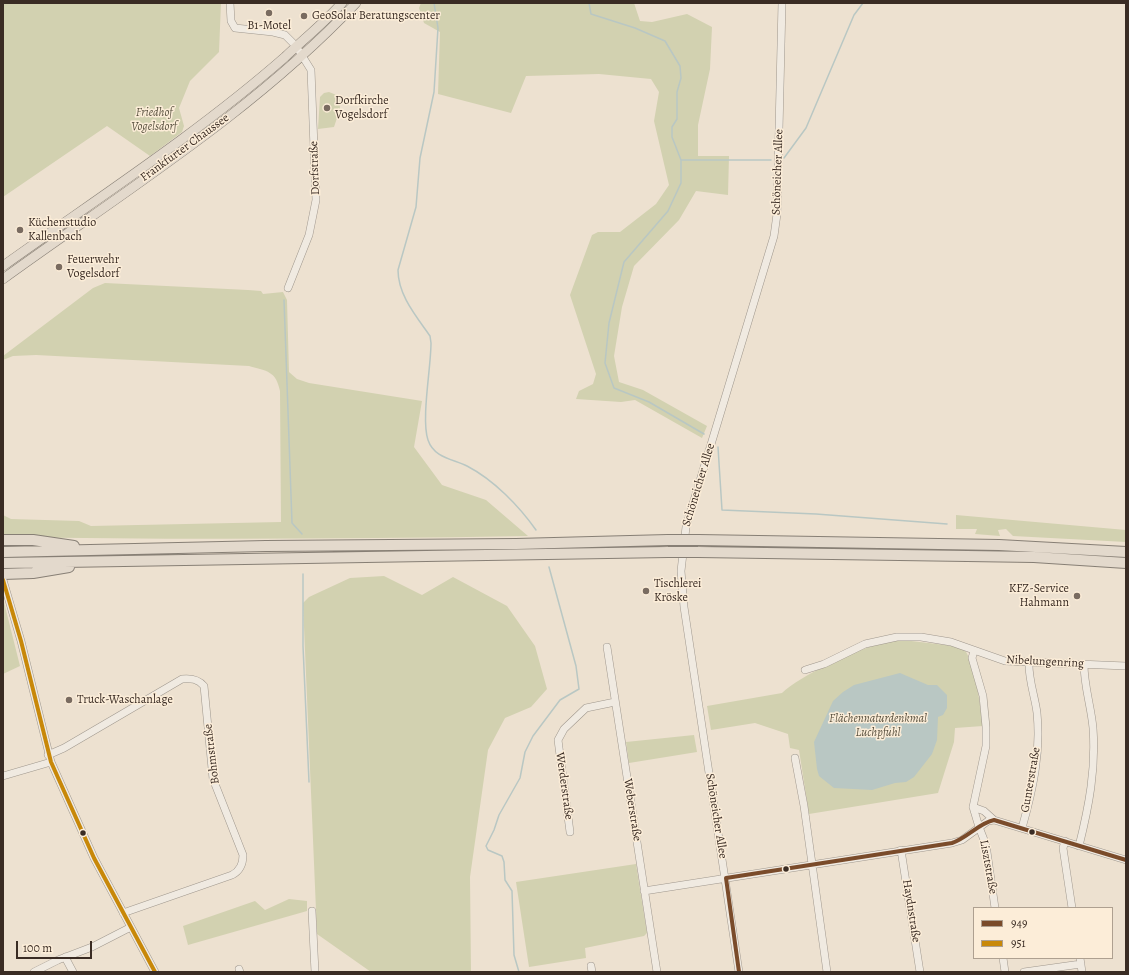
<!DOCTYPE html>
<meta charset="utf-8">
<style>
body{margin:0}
#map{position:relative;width:1129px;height:975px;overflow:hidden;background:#ede1d0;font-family:Alegreya,serif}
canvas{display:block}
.frame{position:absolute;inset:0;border:4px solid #3a2c24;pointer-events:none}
.legend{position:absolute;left:973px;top:907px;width:140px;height:52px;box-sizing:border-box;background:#fcedd8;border:1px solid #aea090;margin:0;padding:5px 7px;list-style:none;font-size:12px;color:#3a2c24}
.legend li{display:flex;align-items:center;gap:8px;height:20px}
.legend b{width:20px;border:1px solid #aea090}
.scale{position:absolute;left:16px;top:941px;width:76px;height:18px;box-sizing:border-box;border:2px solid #3a2c24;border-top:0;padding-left:5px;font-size:12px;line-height:14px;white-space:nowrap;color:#3a2c24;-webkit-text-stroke:3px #fcedd8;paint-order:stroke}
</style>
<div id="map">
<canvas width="1129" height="975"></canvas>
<div class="frame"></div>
<ul class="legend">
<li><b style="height:5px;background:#7a4b2a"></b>949</li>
<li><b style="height:5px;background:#c88809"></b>951</li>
</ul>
<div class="scale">100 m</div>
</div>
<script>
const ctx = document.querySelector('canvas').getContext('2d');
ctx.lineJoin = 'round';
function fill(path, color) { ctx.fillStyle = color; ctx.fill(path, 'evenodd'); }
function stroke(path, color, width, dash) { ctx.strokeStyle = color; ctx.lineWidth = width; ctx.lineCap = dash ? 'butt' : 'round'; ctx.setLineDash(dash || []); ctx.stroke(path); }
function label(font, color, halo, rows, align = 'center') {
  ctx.font = font + ' Alegreya,serif'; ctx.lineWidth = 3; ctx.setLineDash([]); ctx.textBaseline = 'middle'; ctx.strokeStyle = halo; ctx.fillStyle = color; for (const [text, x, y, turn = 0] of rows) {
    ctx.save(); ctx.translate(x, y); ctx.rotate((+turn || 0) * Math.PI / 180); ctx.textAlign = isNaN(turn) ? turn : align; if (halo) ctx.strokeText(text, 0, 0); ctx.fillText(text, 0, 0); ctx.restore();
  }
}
const green = new Path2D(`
 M3,3H221L219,52L190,81L179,108L184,126L182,132L150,156L107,126L3,197Z
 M421,3H634L640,21L652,22L687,14L712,27L710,69L698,125V156H729L728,195L696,191L679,220L634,266L622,307L614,356L619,382L643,390L707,426L702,438L635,400L621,402L576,399L579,391L593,384L596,374L570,295L592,235L598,232H620L656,204L669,185L654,121L659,92L651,79L599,74L526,76L511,113L438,94L440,32L424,23L419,8Z
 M329,92L339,96L340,109L334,127L318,129L320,97L324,93Z
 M105,283L248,290L261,291L263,294L283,292L287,300L289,372L297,379L309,383L422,401L414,447L442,485L486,500L528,536C353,539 178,540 3,537V515L11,519L79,521L91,526L281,522L280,391C276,371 267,371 249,366L36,355L13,356L3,360V356L93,288Z
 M956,515L1126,530V542L1013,536L1006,529L998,530L1000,536L975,534L977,529H956Z
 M384,576L422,595L453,577L507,606L535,646L547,689L531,707L505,718L488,750L470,877L471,972H371L317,934L303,603L309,597L350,578Z
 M3,598L20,666L3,674Z
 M903,640L962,647C976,660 980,707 983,726L955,728L954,742L938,793L809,814L799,750L790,748L788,734L755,723L711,730L707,706L782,693C799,676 860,648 885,642C890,640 897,641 903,640Z
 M694,735L697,752L629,763L626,742Z
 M636,864L647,933L644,936L585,948L586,958L529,967L516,882Z
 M289,899L307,901V911L188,945L183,926L255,901L265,910Z`);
const water = new Path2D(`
 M900,673L928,685H937L947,695V708L943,715L938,717L937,740L932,754L914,777L906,782L895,783L872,790L834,788L819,776L817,769L814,742L833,701L843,692L854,685Z`);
const stream = new Path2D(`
 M434,3L438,28L434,92L420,158L416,207L398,270C398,295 416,316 430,336L431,343C431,368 421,419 428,440C434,458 453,459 467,466C494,480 519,506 536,530
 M589,3L591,14L635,28L665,41L680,66L681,78L677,92V119L672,127V137L681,160V183L668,211L624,262L609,323L605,363L614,388L649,402L704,434
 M784,158L806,128L854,15L863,3
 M681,160H771
 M284,300L292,523L302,534
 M718,447L722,510L816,514L947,524
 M303,574V646L309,782
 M519,972L514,955L512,891L505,880L504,862L502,856L488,850L486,846L494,830L499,815L520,778L525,752L533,736L560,700L579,689L576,666L549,567`);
const minor = new Path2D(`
 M230,3L231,21L235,28L273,32L285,35L296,46L311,70L316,200L309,235L288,288
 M3,580L21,641L51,762L94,858L155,972
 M607,647L657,972
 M974,651L972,658L983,696L986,727V746L973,807L979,827L986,845L995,908
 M805,670L824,664L865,644L897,637H921L951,642L1005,661L1126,666
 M48,755L64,748L182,679C191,678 198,679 204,686L213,779L243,855C243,864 240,871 232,875L123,913
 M795,758L804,806L827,972
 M3,776L51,762
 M973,807L984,811L994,820
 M1022,828C1033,789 1041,753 1037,713C1035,696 1028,679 1029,661
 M570,832L558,740L564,729L586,708L615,702
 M1065,841L1063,848L1072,908
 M1079,846C1089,806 1096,769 1093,728C1091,706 1084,686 1084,664
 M901,850L920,972
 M644,891L952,843L962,840L988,821L994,820L1126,860
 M312,911L315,972
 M65,957L73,972
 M1003,958L1005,972
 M1080,958L1082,972
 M591,966L592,972
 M239,969L240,972
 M34,972L58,960L92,947L131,927
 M739,972L684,607L681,571L686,527L774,236L777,214L782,3
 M1024,972L1081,964`);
const major = new Path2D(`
 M3,266C98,198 197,134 285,57C304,39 325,22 342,3
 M3,279C123,192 253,112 356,3`);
const highway = new Path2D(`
 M3,540H33L74,546
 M698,540L999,545L1126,552
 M3,552L266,546L516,544L668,540
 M698,552L1034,557L1126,563
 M3,563L668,552
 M3,574L33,573L69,567`);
const highwayBridge = new Path2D(`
 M668,540H698
 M668,552H698`);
const bus1 = new Path2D(`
 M726,878L952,843C967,838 979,823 994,820L1126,860
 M726,878L739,972`);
const bus2 = new Path2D(`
 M3,580L21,641L51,762L94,858L155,972`);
const markers = [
 [269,13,4,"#796b60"],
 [304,16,4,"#796b60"],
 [327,108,4,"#796b60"],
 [20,230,4,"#796b60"],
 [59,267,4,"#796b60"],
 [646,591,4,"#796b60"],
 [1077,596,4,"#796b60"],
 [69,700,4,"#796b60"],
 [1032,832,3.5,"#3a2c24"],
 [83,833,3.5,"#3a2c24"],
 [786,869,3.5,"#3a2c24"]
];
const poiNames = [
 ["GeoSolar Beratungscenter",312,16],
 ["B1-Motel",269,26,"center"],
 ["Dorfkirche",335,101],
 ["Vogelsdorf",335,115],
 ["Küchenstudio",28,223],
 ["Kallenbach",28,237],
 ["Feuerwehr",67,260],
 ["Vogelsdorf",67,274],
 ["Tischlerei",654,584],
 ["Kröske",654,598],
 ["KFZ-Service",1069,589,"right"],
 ["Hahmann",1069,603,"right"],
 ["Truck-Waschanlage",77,700]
];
const parkNames = [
 ["Friedhof",154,113],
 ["Vogelsdorf",154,127],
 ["Flächennaturdenkmal",878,719],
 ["Luchpfuhl",878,733]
];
const streetNames = [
 ["Frankfurter Chaussee",185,148,-36],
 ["Dorfstraße",315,168,-92],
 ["Schöneicher Allee",778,172,-88],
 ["Schöneicher Allee",699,485,-73],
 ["Nibelungenring",1045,662,3],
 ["Bohmstraße",212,754,-97],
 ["Gunterstraße",1031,780,-80],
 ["Werderstraße",564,786,82],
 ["Weberstraße",632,810,81],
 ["Schöneicher Allee",716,816,81],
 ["Lisztstraße",988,867,80],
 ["Haydnstraße",911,911,81]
];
fill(green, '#d2d1b0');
fill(water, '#b9c7c3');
stroke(stream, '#b9c7c3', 1.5);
stroke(minor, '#9f978d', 8);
stroke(major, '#877f75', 10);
stroke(highway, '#877f75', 12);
stroke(minor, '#f0eae1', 7);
stroke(major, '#e3d9cc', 9);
stroke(highway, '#e3d9cc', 10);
stroke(highwayBridge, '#877f75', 12, []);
stroke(highwayBridge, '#e3d9cc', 10);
stroke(bus1, '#7a4b2a', 4);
stroke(bus2, '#c88809', 4);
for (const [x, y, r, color] of markers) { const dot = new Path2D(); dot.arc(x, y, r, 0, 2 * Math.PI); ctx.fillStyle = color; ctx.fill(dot); stroke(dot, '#fcedd8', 1.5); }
label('12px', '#3a2c24', '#fcedd8', poiNames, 'left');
label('italic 12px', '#5a5240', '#fcedd8', parkNames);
label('12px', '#3a2c24', '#fcedd8', streetNames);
</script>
